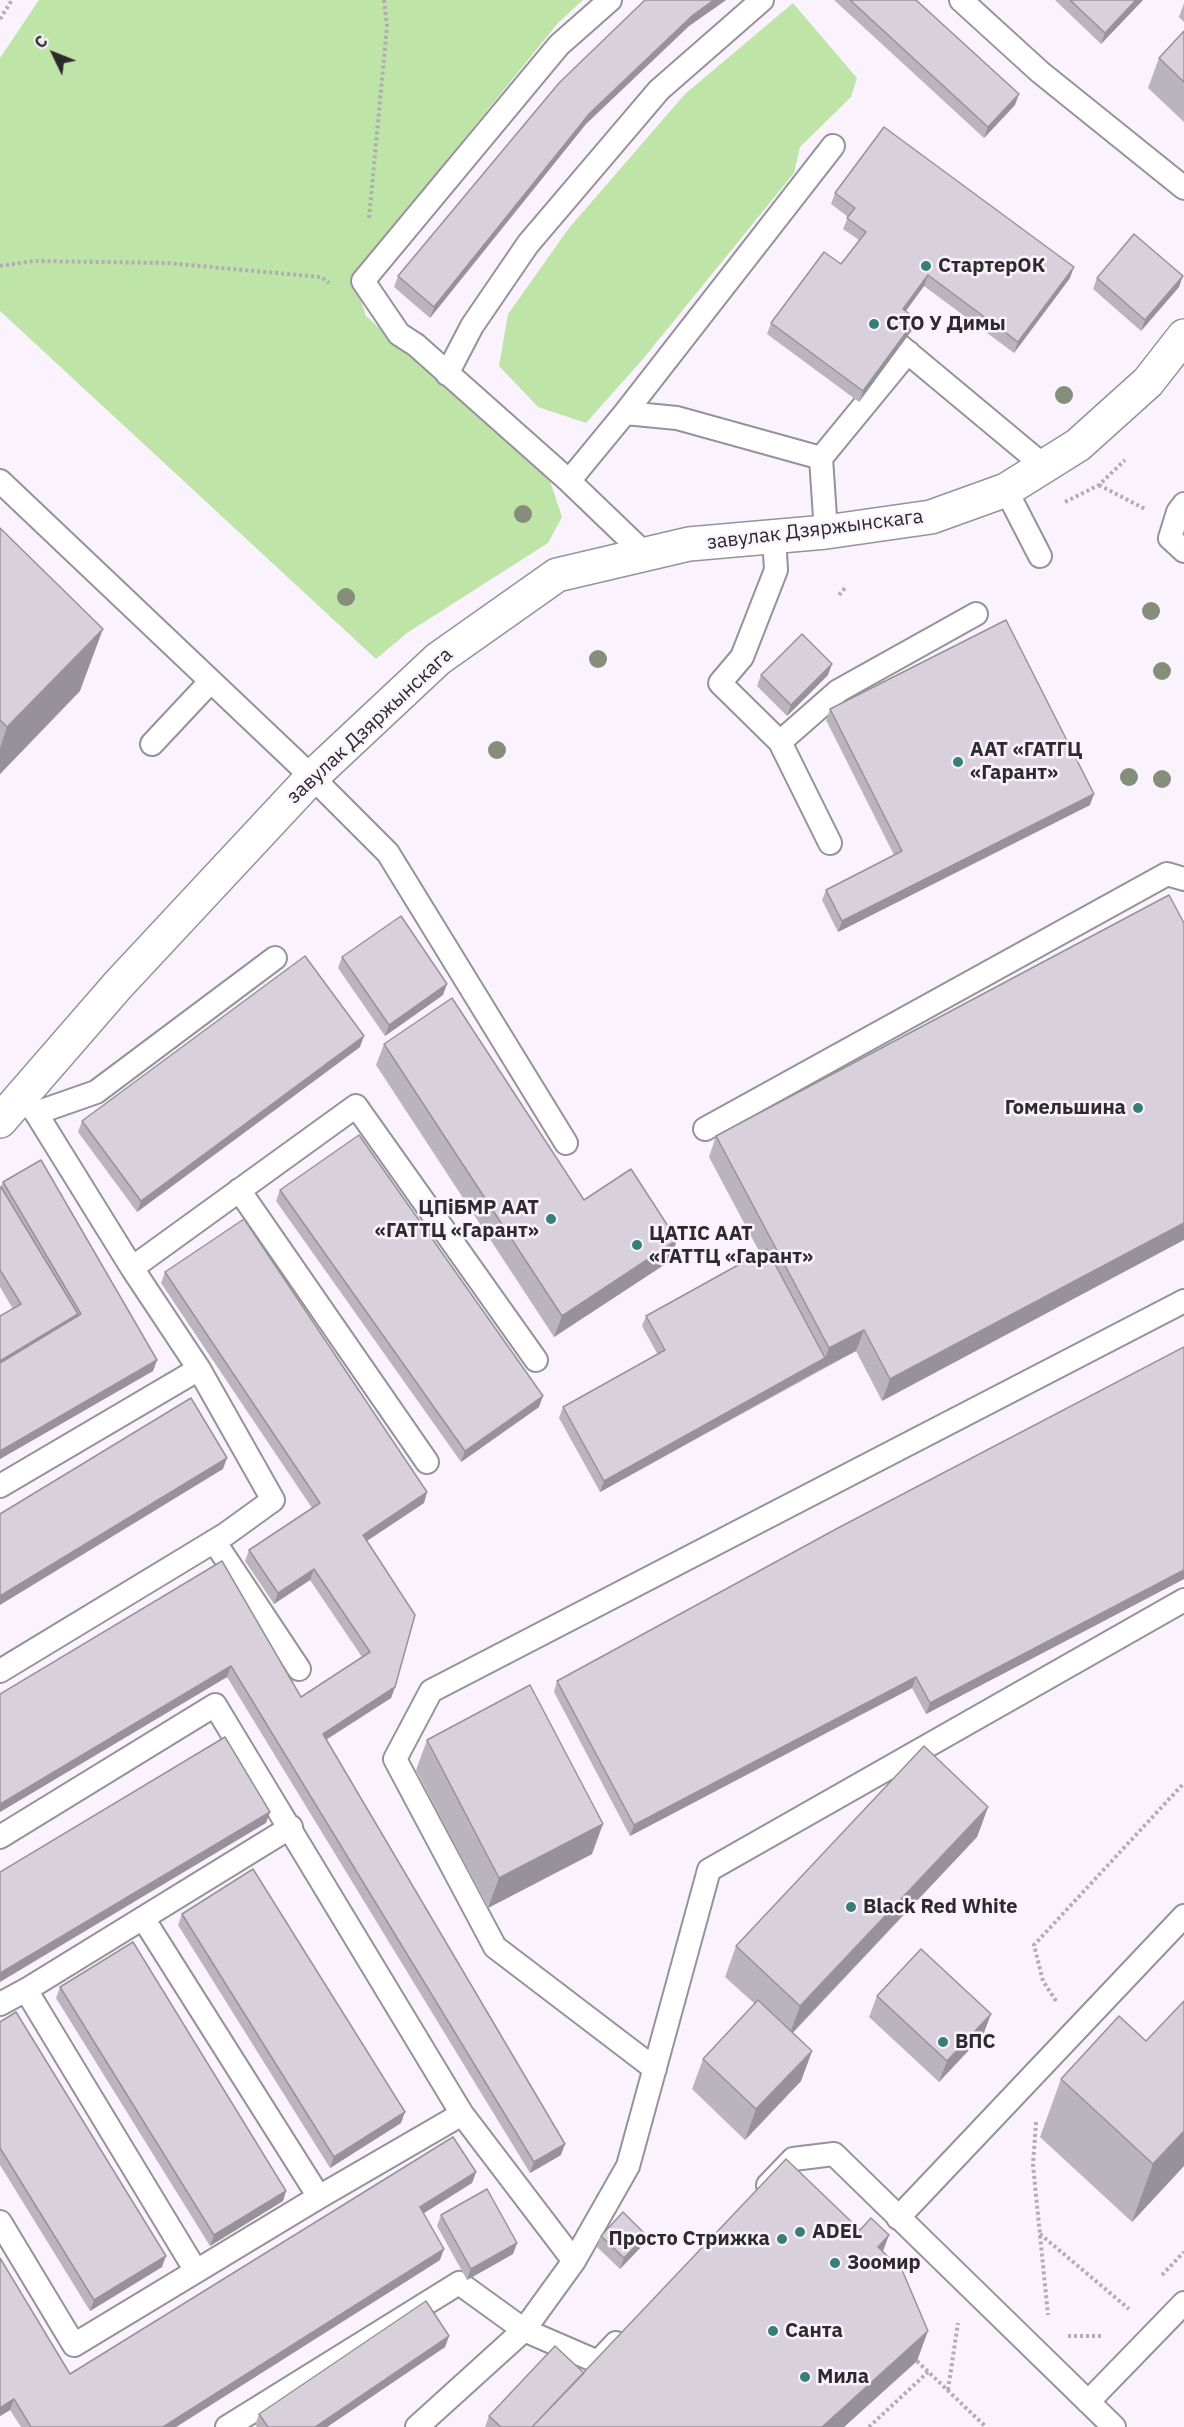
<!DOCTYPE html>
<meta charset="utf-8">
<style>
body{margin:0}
#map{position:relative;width:1184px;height:2427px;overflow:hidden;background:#faf3fe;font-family:"IBM Plex Sans",sans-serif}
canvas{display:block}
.north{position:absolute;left:24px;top:24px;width:60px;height:60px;-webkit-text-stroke:4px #faf3fe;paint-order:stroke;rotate:313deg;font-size:16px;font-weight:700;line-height:24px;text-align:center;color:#2d2a2e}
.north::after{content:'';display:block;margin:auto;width:21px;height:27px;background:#2d2a2e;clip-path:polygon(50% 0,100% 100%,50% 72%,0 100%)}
</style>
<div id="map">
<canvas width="1184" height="2427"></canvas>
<div class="north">С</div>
</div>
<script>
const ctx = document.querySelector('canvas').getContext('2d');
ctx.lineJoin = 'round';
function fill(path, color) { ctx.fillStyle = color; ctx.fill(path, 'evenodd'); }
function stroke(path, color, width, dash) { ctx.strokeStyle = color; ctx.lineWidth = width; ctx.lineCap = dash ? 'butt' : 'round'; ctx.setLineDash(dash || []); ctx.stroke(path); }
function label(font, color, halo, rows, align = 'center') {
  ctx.font = font + ' "IBM Plex Sans",sans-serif'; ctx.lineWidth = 5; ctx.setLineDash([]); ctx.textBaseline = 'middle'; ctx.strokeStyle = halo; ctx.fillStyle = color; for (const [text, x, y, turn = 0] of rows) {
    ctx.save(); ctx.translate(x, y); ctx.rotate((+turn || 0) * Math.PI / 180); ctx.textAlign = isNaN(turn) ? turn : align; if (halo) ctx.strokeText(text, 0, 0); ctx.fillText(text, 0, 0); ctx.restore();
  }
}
const green = new Path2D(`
 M39,0H583L558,23L353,276L366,316L549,478L562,517L548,543L407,633L376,659L0,311V58Z
 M793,3L857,78L851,97L800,147L794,173L643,359L586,423L538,407L499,366L508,314L569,228L685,94Z`);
const path = new Path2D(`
 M0,19L12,0
 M369,218L387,26L384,0
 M0,266L34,261L167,263L321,277L329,283
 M1099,485L1145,509
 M1065,502L1099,485L1125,460
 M839,595L845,588
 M1056,2001L1043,1981L1034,1945L1184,1783
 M1036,2122L1033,2165L1048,2315
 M1040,2234L1129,2309
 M1162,2275L1184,2252
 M1068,2336H1103
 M917,2361L986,2427
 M948,2390L958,2323
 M869,2427L928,2372`);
const lane = new Path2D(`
 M610,0L559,45L363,281L399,334L416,345L569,481L645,554
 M961,0L1040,72L1184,188
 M900,346L1044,466
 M447,374L472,326L528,244L659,90L762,0
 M625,413L677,418L821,458L826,532
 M821,458L908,352
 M0,481L312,777L388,853L566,1143
 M569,481L625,413L833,146
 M1006,490L1040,556
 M1184,504L1178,512L1170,538L1184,551
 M774,536L776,570L742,657L720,683L780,742L830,843
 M780,742L838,691L976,614
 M152,744L211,681
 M36,1113L96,1092L275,958
 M705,1129L1167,874L1184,879
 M239,1190L427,1462
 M132,1268L356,1106L536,1360
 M0,1486L199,1369
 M214,1541L299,1669
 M0,1671L226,1534L273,1500L199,1369L132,1268L36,1113L22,1096
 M0,1837L215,1705L462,2114L574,2261
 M143,1918L319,2197
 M26,1990L196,2271
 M0,2004L26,1990L291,1827
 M655,2069L495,1947L395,1759L431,1691L1184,1301
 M768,2185L793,2159L834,2154L1114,2427
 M898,2218L1184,1916
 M0,2222L74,2345L319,2197L462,2114
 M1088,2402L1184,2303
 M227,2427L459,2283L524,2330L598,2362L616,2343
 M417,2427L524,2330L574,2261L628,2166L709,1870L1184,1600`);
const street = new Path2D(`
 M0,1121L118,985L312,777L438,659L557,575L689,544L826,532L931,517L1006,490L1078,445L1148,382L1184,336`);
const trees = [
 [1064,395],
 [523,514],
 [346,597],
 [1151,611],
 [598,659],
 [1162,671],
 [497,750],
 [1129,777],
 [1162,779]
];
const wall = new Path2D(`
 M645,0H726L689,26L586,124L430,318L394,287L398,276Z
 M834,0H916L1015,105L984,138Z
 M1055,0H1143L1101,44Z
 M1184,3V22L1179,17Z
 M1184,31V122L1148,88L1159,58Z
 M835,193L1070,278L1014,353L924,286L906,311L912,330L859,402L767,334L771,323L841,264L859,240L843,229L848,217L831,204Z
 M1097,278L1179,287L1141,331L1093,289Z
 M0,528L80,691L0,774Z
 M761,675H828L787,716L757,686Z
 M830,709L1090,805L838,932L822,900L826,890L894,855L826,720Z
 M1169,895L882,1401L856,1351L600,1492L559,1418L563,1407L658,1355L642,1326L646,1316L760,1253L709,1157L716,1136Z
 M342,957L443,995L385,1036L338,968Z
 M384,1044L584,1200L670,1261L554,1337L376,1065Z
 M360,1047L137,1212L78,1132L82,1121Z
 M3,1182L157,1360L153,1371L0,1459V1316L13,1309L0,1287V1188Z
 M280,1190L539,1407L461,1462L276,1201Z
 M165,1272L427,1492L424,1503L367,1541L395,1687L391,1698L326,1740L561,2155L530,2173L227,1677L0,1812V1694L222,1561L301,1697L362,1657L310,1580L274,1604L245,1561L249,1550L312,1508L161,1283Z
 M1184,1347V1579L926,1714L912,1688L630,1836L554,1692L557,1681Z
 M427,1740L592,1854L488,1908L416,1770Z
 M988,1807L977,1837L793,2033L812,2051L801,2081L745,2140L692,2089L703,2059L755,2004L725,1977L736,1946Z
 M182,1914L401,2123L330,2168L178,1925Z
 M60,1987L286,2191L283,2201L210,2246L56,1998Z
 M877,1996L991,2014L983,2035L939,2082L869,2017Z
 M1184,2001V2166L1132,2222L1040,2137L1061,2079L1146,2041Z
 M0,2022L162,2267L90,2311L0,2165Z
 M476,2172L472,2183L424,2213L440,2260L176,2427H21L10,2410L0,2416V2258L70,2374Z
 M441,2215L517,2243L513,2254L467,2280L437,2226Z
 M646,2235L642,2246L620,2269L597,2247L601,2236Z
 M883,2252L917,2361L844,2427H485L489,2416L584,2373Z
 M449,2336L445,2347L327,2427H257L255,2425L259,2414Z`);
const shadedWall = new Path2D(`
 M714,0H726L689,26L586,124L430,318L434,307L590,113L693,15Z
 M1136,0H1143L1101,44L1105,33Z
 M1019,94L1015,105L984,138L988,127Z
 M1074,267L1070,278L1014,353L1018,342Z
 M928,275L924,286L899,320L903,309Z
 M1183,276L1179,287L1141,331L1145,320Z
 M916,319L912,330L859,402L863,391Z
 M103,629L80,691L0,774V748L7,727Z
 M832,664L828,675L787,716L791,705Z
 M1094,794L1090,805L838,932L842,921Z
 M447,984L443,995L385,1036L389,1025Z
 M364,1036L360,1047L137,1212L141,1201Z
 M1184,1223V1240L882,1401L890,1379Z
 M677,1240L670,1261L554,1337L562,1316Z
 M78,1314L74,1325L0,1369V1361Z
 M864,1330L856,1351L821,1369L829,1348Z
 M825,1358L821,1369L600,1492L604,1481Z
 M157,1360L153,1371L0,1459V1451Z
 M543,1396L539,1407L461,1462L465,1451Z
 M227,1458L223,1469L0,1605V1596Z
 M427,1492L424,1503L359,1546L363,1535Z
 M314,1569L310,1580L274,1604L278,1593Z
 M1184,1570V1579L926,1714L930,1703Z
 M231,1666L227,1677L0,1812V1804Z
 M916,1677L912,1688L630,1836L634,1825Z
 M395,1687L391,1698L319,1744L323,1734Z
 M988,1807L977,1837L789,2036L800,2006Z
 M270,1812L266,1823L0,1982V1973Z
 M603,1824L592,1854L488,1908L499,1878Z
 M991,2014L983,2035L939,2082L947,2061Z
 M812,2051L801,2081L745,2140L756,2109Z
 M405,2112L401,2123L330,2168L334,2157Z
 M1184,2131V2166L1132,2222L1153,2164Z
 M565,2144L561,2155L530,2173L534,2162Z
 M476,2172L472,2183L416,2218L420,2207Z
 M286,2191L283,2201L210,2246L214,2235Z
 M646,2235L642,2246L620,2269L624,2258Z
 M889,2235L878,2265V2247Z
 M517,2243L513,2254L467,2280L471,2269Z
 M444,2249L440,2260L176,2427H163Z
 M166,2256L162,2267L90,2311L94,2300Z
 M928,2331L917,2361L844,2427H822Z
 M449,2336L445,2347L327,2427H315Z
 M14,2399L10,2410L0,2416V2408Z`);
const building = new Path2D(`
 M645,0H714L693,15L590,113L434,307L398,276L559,83Z
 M850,0H916L1019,94L988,127Z
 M1070,0H1136L1105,33Z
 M1184,31V82L1159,58Z
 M884,127L1074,267L1018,342L928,275L903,309L916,319L863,391L771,323L824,252L841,264L866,232L847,218L855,208L835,193Z
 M1134,234L1183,276L1145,320L1097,278Z
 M0,528L103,629L7,727L0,720Z
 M1006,620L1094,794L842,921L826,890L902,851L830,709Z
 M802,634L832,664L791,705L761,675Z
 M1169,895L1184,923V1223L890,1379L864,1330L829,1348L716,1136Z
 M401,916L447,984L389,1025L342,957Z
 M305,956L364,1036L141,1201L82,1121Z
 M452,998L584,1200L631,1169L677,1240L562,1316L384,1044Z
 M359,1135L543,1396L465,1451L280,1190Z
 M41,1160L157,1360L0,1451V1363L81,1314L3,1182Z
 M1,1187L78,1314L0,1361V1316L21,1304L0,1270V1188Z
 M244,1219L427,1492L363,1535L415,1615L395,1687L323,1734L565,2144L534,2162L231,1666L0,1804V1694L222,1561L301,1697L370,1652L314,1569L278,1593L249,1550L320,1503L165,1272Z
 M767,1249L825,1358L604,1481L563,1407L665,1350L646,1316Z
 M1184,1347V1570L930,1703L916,1677L634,1825L557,1681L838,1528Z
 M191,1398L227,1458L0,1596V1514Z
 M530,1685L603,1824L499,1878L427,1740Z
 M225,1737L270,1812L0,1973V1872Z
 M924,1746L988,1807L800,2006L736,1946Z
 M253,1869L405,2112L334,2157L182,1914Z
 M133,1942L286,2191L214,2235L60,1987Z
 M921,1949L991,2014L947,2061L877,1996Z
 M758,2000L812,2051L756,2109L703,2059Z
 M1184,2001V2131L1153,2164L1061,2079L1119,2016L1146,2041Z
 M16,2012L166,2256L94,2300L0,2148V2022Z
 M453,2137L476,2172L420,2207L444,2249L163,2427H31L14,2399L0,2408V2258L70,2374Z
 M786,2159L860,2230L871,2218L889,2235L878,2247L902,2270L928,2331L822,2427H532Z
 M487,2189L517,2243L471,2269L441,2215Z
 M623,2212L646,2235L624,2258L601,2236Z
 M426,2301L449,2336L315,2427H268L259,2414Z
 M555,2346L584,2373L532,2427H501L489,2416Z`);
const markers = [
 [926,266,6,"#377e78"],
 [874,324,6,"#377e78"],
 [958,762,6,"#377e78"],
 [1138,1108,6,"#377e78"],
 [551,1219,6,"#377e78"],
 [637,1245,6,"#377e78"],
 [851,1907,6,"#377e78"],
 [943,2042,6,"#377e78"],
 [800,2232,6,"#377e78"],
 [782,2239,6,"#377e78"],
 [835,2263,6,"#377e78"],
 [773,2331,6,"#377e78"],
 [805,2377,6,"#377e78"]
];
const poiNames = [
 ["СтартерОК",938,266],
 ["СТО У Димы",886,324],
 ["ААТ «ГАТГЦ",970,750],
 ["«Гарант»",970,773],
 ["Гомельшина",1126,1108,"right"],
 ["ЦПіБМР ААТ",539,1208,"right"],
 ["«ГАТТЦ «Гарант»",539,1231,"right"],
 ["ЦАТІС ААТ",649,1234],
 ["«ГАТТЦ «Гарант»",649,1257],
 ["Black Red White",863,1907],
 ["ВПС",955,2042],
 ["ADEL",812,2232],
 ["Просто Стрижка",770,2239,"right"],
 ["Зоомир",847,2263],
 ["Санта",785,2331],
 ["Мила",817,2377]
];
const streetNames = [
 ["завулак Дзяржынскага",815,530,-7],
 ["завулак Дзяржынскага",370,726,-43]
];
fill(green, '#bfe4a7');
stroke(lane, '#97919b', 26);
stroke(street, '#97919b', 36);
stroke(path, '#b2acb4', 4, [3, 3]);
stroke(lane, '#fff', 22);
stroke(street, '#fff', 33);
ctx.fillStyle = '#848e7b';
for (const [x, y] of trees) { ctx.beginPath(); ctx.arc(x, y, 9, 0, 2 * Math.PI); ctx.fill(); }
fill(wall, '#bab4bd');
fill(shadedWall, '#97929a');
fill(building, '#d8d1dc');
stroke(building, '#97929a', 1.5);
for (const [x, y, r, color] of markers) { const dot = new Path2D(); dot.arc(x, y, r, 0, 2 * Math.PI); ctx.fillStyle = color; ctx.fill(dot); stroke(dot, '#faf3fe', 2); }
label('bold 20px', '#2d2a2e', '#faf3fe', poiNames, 'left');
label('20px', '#2d2a2e', '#faf3fe', streetNames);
</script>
